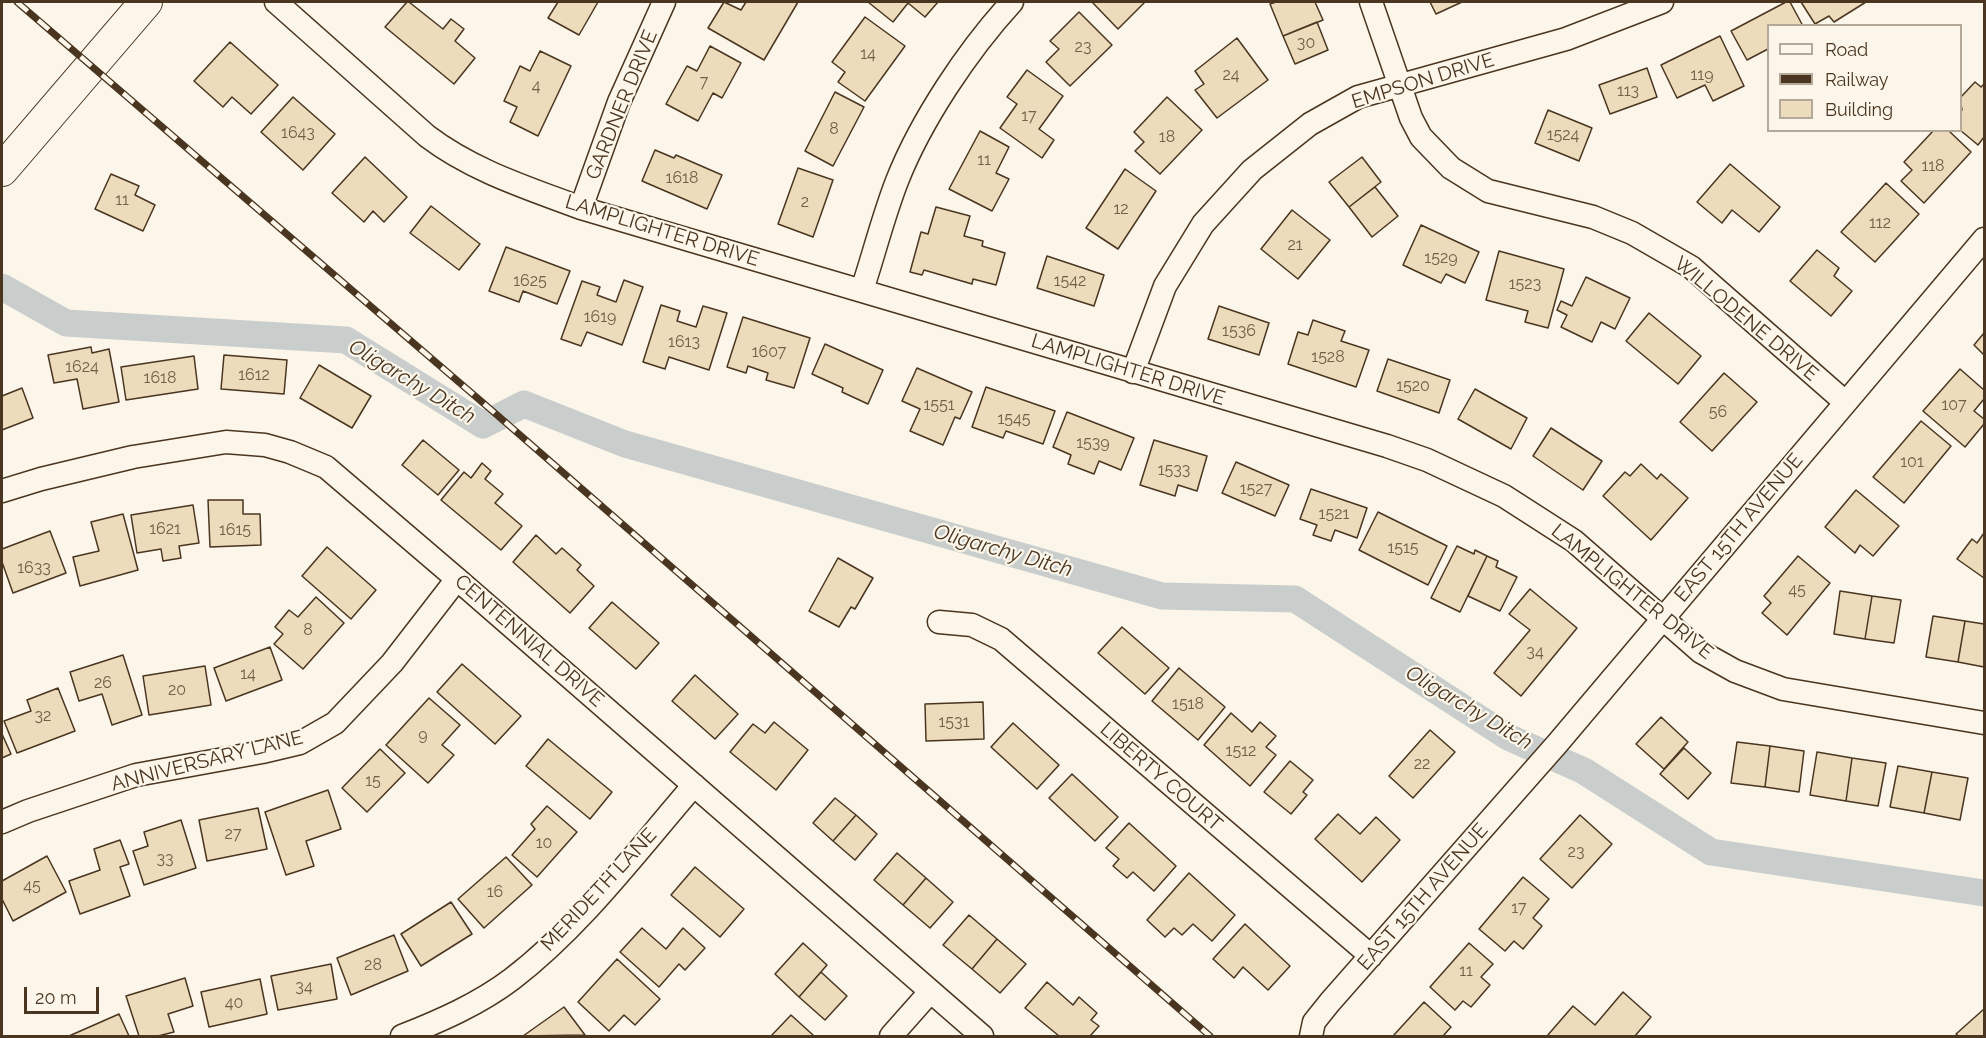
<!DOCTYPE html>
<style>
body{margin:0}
#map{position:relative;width:1986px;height:1038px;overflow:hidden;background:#fbf6e9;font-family:Raleway,sans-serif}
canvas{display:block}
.frame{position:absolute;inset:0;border:3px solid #4a3520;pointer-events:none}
.legend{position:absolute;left:1767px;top:24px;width:195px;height:108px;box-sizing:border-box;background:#fbf6e9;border:2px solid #b4a999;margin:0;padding:8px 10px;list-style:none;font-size:18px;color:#4a3520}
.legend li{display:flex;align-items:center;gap:12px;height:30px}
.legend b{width:30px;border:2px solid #b4a999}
.scale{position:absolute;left:24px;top:987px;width:75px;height:27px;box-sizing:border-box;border:3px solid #4a3520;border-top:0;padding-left:8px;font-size:18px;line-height:21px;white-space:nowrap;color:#4a3520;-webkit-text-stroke:4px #fbf6e9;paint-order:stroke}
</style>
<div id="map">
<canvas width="1986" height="1038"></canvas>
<div class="frame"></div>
<ul class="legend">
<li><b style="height:8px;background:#fbf6e9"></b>Road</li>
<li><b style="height:8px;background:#4a3520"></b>Railway</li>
<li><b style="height:16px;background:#ecdcbc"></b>Building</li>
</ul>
<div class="scale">20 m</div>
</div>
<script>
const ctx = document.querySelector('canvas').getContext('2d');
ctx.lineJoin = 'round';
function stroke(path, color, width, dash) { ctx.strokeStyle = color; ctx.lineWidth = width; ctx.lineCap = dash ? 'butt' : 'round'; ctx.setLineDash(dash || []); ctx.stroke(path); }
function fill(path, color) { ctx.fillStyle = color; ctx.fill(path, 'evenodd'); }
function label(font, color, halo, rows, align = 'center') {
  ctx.font = font + ' Raleway,sans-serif'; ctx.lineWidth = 4.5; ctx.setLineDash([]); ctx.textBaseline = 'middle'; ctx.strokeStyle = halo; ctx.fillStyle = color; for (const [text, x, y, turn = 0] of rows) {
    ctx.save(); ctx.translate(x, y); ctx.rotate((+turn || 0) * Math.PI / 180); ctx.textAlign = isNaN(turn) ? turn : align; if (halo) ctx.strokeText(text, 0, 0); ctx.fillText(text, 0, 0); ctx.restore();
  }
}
const canal = new Path2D(`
 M2,287L66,323L346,340L483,425L524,404L625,444L1162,596L1295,599L1508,737L1584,771L1711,852L1984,893`);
const building = new Path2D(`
 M407,2H409L443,29L451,19L464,29L455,41L475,58L454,84L385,27Z
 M558,2H598L579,35L548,18Z
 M724,2L741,10L746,2H798L764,60L708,28Z
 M868,2H938L925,17L908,3L893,22Z
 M1092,2H1145L1118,29Z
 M1276,2H1315L1323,20L1283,36L1270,4Z
 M1430,2H1462L1436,14Z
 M1786,2H1790L1803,26H1768V49L1747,60L1731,31Z
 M1801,2H1866L1834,22L1829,16L1815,24Z
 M1079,12L1112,45L1070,86L1046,62L1059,49L1050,41Z
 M865,17L905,46L865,101L838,82L845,72L832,62Z
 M1317,22L1328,50L1295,64L1283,36Z
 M1720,36L1744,86L1713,101L1705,85L1677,98L1661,65Z
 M1237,38L1268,80L1217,118L1195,90L1204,84L1195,71Z
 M230,42L278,85L251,114L232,97L223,107L194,81Z
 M710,46L741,63L722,98L713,93L698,121L666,104L687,66L697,71Z
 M540,51L571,66L538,136L510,122L517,107L504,101L520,66L530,71Z
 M1647,68L1657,97L1610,114L1599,85Z
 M1027,70L1063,96L1039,129L1054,140L1042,158L1000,128L1017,104L1007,97Z
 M1975,82L1981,87L1984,84V137L1978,145L1960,130V112L1962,110L1960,98Z
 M835,92L864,107L833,166L805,151Z
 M293,97L335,134L303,170L261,132Z
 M1167,97L1202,130L1160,174L1135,151L1144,142L1134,132Z
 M1548,110L1592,128L1579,161L1535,143Z
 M1934,130H1948L1971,152L1924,203L1901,181L1912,170L1904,162Z
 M980,131L1009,147L996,173L1009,179L992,211L949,189Z
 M655,150L674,158L676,155L722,175L707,209L642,181Z
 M365,157L407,197L384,222L373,211L364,222L332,193Z
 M1362,157L1381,182L1349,207L1329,182Z
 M1730,164L1780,207L1759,232L1732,210L1722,223L1697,202Z
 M798,168L833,180L813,237L778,224Z
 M1125,169L1156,191L1118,249L1086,228Z
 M111,174L139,186L135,195L155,205L143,231L95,209Z
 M1886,183L1919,214L1875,262L1841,232Z
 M1375,187L1398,216L1372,237L1349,207Z
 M431,206L480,244L459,270L410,233Z
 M936,207L970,216L964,236L983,241L982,246L1005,253L996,285L973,279L972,284L924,270L922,275L910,272L921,232L928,234Z
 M1292,210L1330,240L1298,279L1261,249Z
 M1421,225L1479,252L1465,283L1446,274L1441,283L1403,265Z
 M506,247L570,271L557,304L523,291L519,302L489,291Z
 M1817,250L1839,268L1834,276L1852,291L1831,316L1790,281Z
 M1499,251L1564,269L1548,328L1525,322L1528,311L1486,300Z
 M1047,256L1104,275L1094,306L1037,288Z
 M1586,277L1630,298L1615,329L1601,322L1592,342L1561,327L1567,315L1557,310L1561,301L1572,306Z
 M624,280L643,287L622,345L587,332L581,346L561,339L582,281L600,287L597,295L616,302Z
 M661,305L680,311L677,321L696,327L703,306L727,313L709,370L669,357L665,369L643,362Z
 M1219,306L1269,323L1259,355L1208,339Z
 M1649,313L1701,356L1678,384L1626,341Z
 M743,317L810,338L794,388L766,380L768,373L748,366L746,373L727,367Z
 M1313,320L1345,331L1341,341L1369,350L1356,387L1288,364L1298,332L1308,335Z
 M1984,333V355L1974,345Z
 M825,344L883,370L868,404L842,392L843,388L812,374Z
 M91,347L92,353L109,349L119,402L83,409L77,379L54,383L48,355Z
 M224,355L287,360L284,394L221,389Z
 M194,356L198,389L126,400L121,367Z
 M1388,359L1450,380L1439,413L1377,391Z
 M319,365L371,396L352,428L300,398Z
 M917,368L972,392L960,419L955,417L943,445L910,431L920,409L902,401Z
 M1960,369L1984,390V399L1974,411L1984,419V424L1965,447L1923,411Z
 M1724,373L1757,402L1712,451L1680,422Z
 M986,387L1055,411L1043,444L1006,431L1003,438L972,427Z
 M22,388L33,418L2,430V396Z
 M1475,389L1527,418L1511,449L1458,419Z
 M1067,412L1134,438L1121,470L1099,461L1094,474L1068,464L1071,455L1053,447Z
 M1921,421L1951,446L1904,503L1873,477Z
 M1551,428L1602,461L1583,490L1533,456Z
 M423,440L459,470L438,495L402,465Z
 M1154,440L1207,456L1197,491L1178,485L1175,496L1140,485Z
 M1236,462L1289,485L1275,516L1222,493Z
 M482,463L491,471L485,479L503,494L495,503L522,526L501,550L441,500L464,472L471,478Z
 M1641,464L1657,479L1661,474L1688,498L1651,540L1603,496L1625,472L1630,476Z
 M1311,489L1367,508L1357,538L1335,530L1331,541L1313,535L1317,525L1300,519Z
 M1856,490L1899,526L1873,556L1860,545L1855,553L1825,527Z
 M208,500H243V514H260L261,545L210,547Z
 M193,505L199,543L179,546L181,558L163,561L161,549L137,553L131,515Z
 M1378,512L1447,546L1428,585L1359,550Z
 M123,514L138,570L80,586L73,557L99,551L91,522Z
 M50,531L66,573L13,593L2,562V549Z
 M1984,533V578L1957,559L1972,539L1977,543Z
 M536,535L556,554L562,548L581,565L577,570L594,586L570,613L513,562Z
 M1457,546L1474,554L1475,550L1487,556L1460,612L1431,598Z
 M327,547L376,590L351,619L302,576Z
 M1487,556L1498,561L1496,567L1517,577L1500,611L1468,596Z
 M1798,556L1830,583L1787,635L1762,613L1771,603L1764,596Z
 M838,558L873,578L855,609L851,607L839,627L809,611Z
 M1530,589L1577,628L1521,696L1494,673L1530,630L1509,614Z
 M1840,591L1872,596L1865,639L1834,634Z
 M1872,596L1901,600L1894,643L1865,639Z
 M316,597L344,623L303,669L274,644L283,634L275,627L289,610L298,617Z
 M612,602L659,643L636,669L589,628Z
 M1933,616L1965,621L1958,662L1926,657Z
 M1965,621L1984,624V667L1958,662Z
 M1122,627L1169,668L1145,694L1098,653Z
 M270,647L282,680L226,701L214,668Z
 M123,655L142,715L112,725L102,694L79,701L70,672Z
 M462,664L521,716L495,744L437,692Z
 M205,666L211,705L149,715L143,676Z
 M1179,668L1225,707L1198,740L1152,701Z
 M695,675L738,714L715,739L672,701Z
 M58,688L75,731L17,753L4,721L31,711L27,700Z
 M429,698L460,725L442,745L454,755L428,783L386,745Z
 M983,702L984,739L926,741L925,704Z
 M1231,713L1252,732L1260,722L1276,736L1266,747L1276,755L1250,786L1204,745Z
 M1661,717L1688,742L1664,769L1636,744Z
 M774,722L808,750L776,790L730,752L753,724L765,733Z
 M1013,723L1059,765L1037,789L991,747Z
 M1430,730L1455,752L1413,798L1389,776Z
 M2,734L11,754L2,758Z
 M548,739L612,792L590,819L526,766Z
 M1737,742L1770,746L1765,787L1731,783Z
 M1770,746L1804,751L1799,792L1765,787Z
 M1684,748L1711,773L1688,799L1660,774Z
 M380,749L405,773L367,812L342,788Z
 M1817,752L1852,758L1846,801L1810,795Z
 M1852,758L1886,763L1878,806L1846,801Z
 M1290,761L1313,780L1303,792L1307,795L1291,814L1264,792Z
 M1898,766L1932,772L1924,813L1890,807Z
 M1932,772L1968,778L1960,820L1924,813Z
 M1072,774L1118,817L1095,841L1049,798Z
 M328,790L341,829L306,841L314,866L286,875L265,812Z
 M835,798L856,815L833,841L813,823Z
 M547,806L577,832L537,877L512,855L535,829L531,824Z
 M258,808L267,849L207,861L199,820Z
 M1338,814L1360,834L1376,817L1400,840L1362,882L1315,839Z
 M856,815L877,834L855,860L833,841Z
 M1580,815L1612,844L1572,888L1540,859Z
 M181,820L196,868L144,885L133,851L148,846L144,832Z
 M1129,823L1176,866L1154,891L1133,872L1127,878L1113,866L1119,859L1106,848Z
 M120,840L129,864L120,867L130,896L80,914L69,881L100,870L94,849Z
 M897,853L926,878L903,905L874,880Z
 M47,856L66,892L13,921L2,899V881Z
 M506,857L532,885L484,928L458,899Z
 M695,867L744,909L720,937L671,895Z
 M1189,873L1235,915L1212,941L1193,924L1182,935L1174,928L1165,937L1147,920Z
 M1523,877L1549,899L1533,918L1542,926L1523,949L1514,941L1505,951L1479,929Z
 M926,878L953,902L930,928L903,905Z
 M451,902L472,934L421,966L401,934Z
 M969,915L997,939L972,969L943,945Z
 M1245,924L1290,966L1268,990L1243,967L1234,978L1213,959Z
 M642,928L666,949L683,928L705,948L685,970L679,964L659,987L620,952Z
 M394,935L408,971L351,995L337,958Z
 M997,939L1026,964L1000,993L972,969Z
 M803,943L827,965L799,997L775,974Z
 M1469,943L1493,964L1481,977L1490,985L1471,1007L1463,1001L1455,1010L1430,987Z
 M617,959L660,999L635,1025L624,1015L609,1031L578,1002Z
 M331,964L337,999L278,1010L271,976Z
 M821,972L847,996L825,1020L799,997Z
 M185,978L193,1006L168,1014L174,1032L158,1036H139L126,996Z
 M260,979L267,1014L209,1027L201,992Z
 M1047,982L1073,1005L1079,997L1097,1013L1091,1020L1099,1026L1090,1036H1059L1025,1008Z
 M1623,992L1651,1017L1635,1036H1547L1573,1006L1595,1025Z
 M1424,1002L1451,1027L1443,1036H1393Z
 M564,1007L585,1035L523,1036Z
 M1984,1009V1036H1959L1956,1034Z
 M119,1014L129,1036H69Z
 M791,1015L813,1035L812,1036H771Z`);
const minor = new Path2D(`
 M276,2L427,136C473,171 528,188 581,208L1387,446L1427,460L1504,496L1574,541L1701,652L1735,671L1783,689L1984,723
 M1371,2L1411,118L1421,137L1451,168L1488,191L1593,217L1632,233L1691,267L1845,402
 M581,208L619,102L664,2
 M862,290C874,254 883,217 897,181C921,120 968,50 1012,2
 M1133,372L1165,286L1203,224L1252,170L1310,124L1358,97L1566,39L1662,2
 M2,491L41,479L133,457L226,442L265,445L290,452L326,467L457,579L982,1036
 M939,622L972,625L1001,639L1371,956
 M2,822L28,811L136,775L262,752L300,743L335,723L392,663L457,579
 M402,1036C440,1021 479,1004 512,979C582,925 636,852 694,785
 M891,1036L930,992
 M1311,1036L1314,1022L1330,1002L1557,744L1984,239`);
const secondary = new Path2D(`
 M2,170L146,2`);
const rail = new Path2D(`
 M17,2L489,408L1210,1036`);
const numberNames = [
 ["30",1306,43],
 ["23",1083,47],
 ["14",868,54],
 ["24",1231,75],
 ["119",1702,75],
 ["7",704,82],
 ["4",536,86],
 ["113",1628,91],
 ["17",1029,116],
 ["8",834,129],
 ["1643",298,133],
 ["1524",1563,135],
 ["18",1167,137],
 ["11",984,160],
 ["118",1933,166],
 ["1618",682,178],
 ["11",122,200],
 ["2",805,202],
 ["12",1121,209],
 ["112",1880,223],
 ["21",1295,245],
 ["1529",1441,258],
 ["1625",530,281],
 ["1542",1070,281],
 ["1523",1525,284],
 ["1619",600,317],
 ["1536",1239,331],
 ["1613",684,342],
 ["1607",769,352],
 ["1528",1328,357],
 ["1624",82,367],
 ["1612",254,375],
 ["1618",160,378],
 ["1520",1413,386],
 ["1551",939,405],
 ["107",1954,405],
 ["56",1718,412],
 ["1545",1014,419],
 ["1539",1093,443],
 ["101",1912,462],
 ["1533",1174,470],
 ["1527",1256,489],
 ["1521",1334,514],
 ["1621",165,529],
 ["1615",235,530],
 ["1515",1403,548],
 ["1633",34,568],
 ["45",1797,590],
 ["8",308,630],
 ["34",1535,652],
 ["14",248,674],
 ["26",103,683],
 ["20",177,690],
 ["1518",1188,704],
 ["32",43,716],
 ["1531",954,722],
 ["9",423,735],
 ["1512",1241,751],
 ["22",1422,764],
 ["15",373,781],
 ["27",233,834],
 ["10",544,843],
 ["23",1576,852],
 ["33",165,859],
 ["45",32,886],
 ["16",495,892],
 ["17",1519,908],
 ["28",373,965],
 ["11",1466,971],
 ["34",304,987],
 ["40",234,1003]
];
const streetNames = [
 ["EMPSON DRIVE",1423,81,-17],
 ["GARDNER DRIVE",622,105,-68],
 ["LAMPLIGHTER DRIVE",662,231,17],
 ["WILLODENE DRIVE",1746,319,40],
 ["LAMPLIGHTER DRIVE",1128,370,17],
 ["EAST 15TH AVENUE",1739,528,-50],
 ["LAMPLIGHTER DRIVE",1632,592,39],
 ["CENTENNIAL DRIVE",529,641,41],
 ["ANNIVERSARY LANE",207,761,-14],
 ["LIBERTY COURT",1161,777,41],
 ["MERIDETH LANE",599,890,-47],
 ["EAST 15TH AVENUE",1423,897,-49]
];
const waterNames = [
 ["Oligarchy Ditch",412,382,31],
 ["Oligarchy Ditch",1003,551,16],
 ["Oligarchy Ditch",1469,708,31]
];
stroke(canal, '#c9cecd', 27);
fill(building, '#ecdcbc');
stroke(building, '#4a3520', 1.5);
stroke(minor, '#4a3520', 25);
stroke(secondary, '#4a3520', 34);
stroke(minor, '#fbf6e9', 22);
stroke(secondary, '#fbf6e9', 32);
stroke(rail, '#4a3520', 7);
stroke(rail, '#fbf6e9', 4.5, [14]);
label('16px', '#725f47', null, numberNames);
label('20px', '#4a3520', '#fbf6e9', streetNames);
label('italic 21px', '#4a3520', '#fbf6e9', waterNames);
</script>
